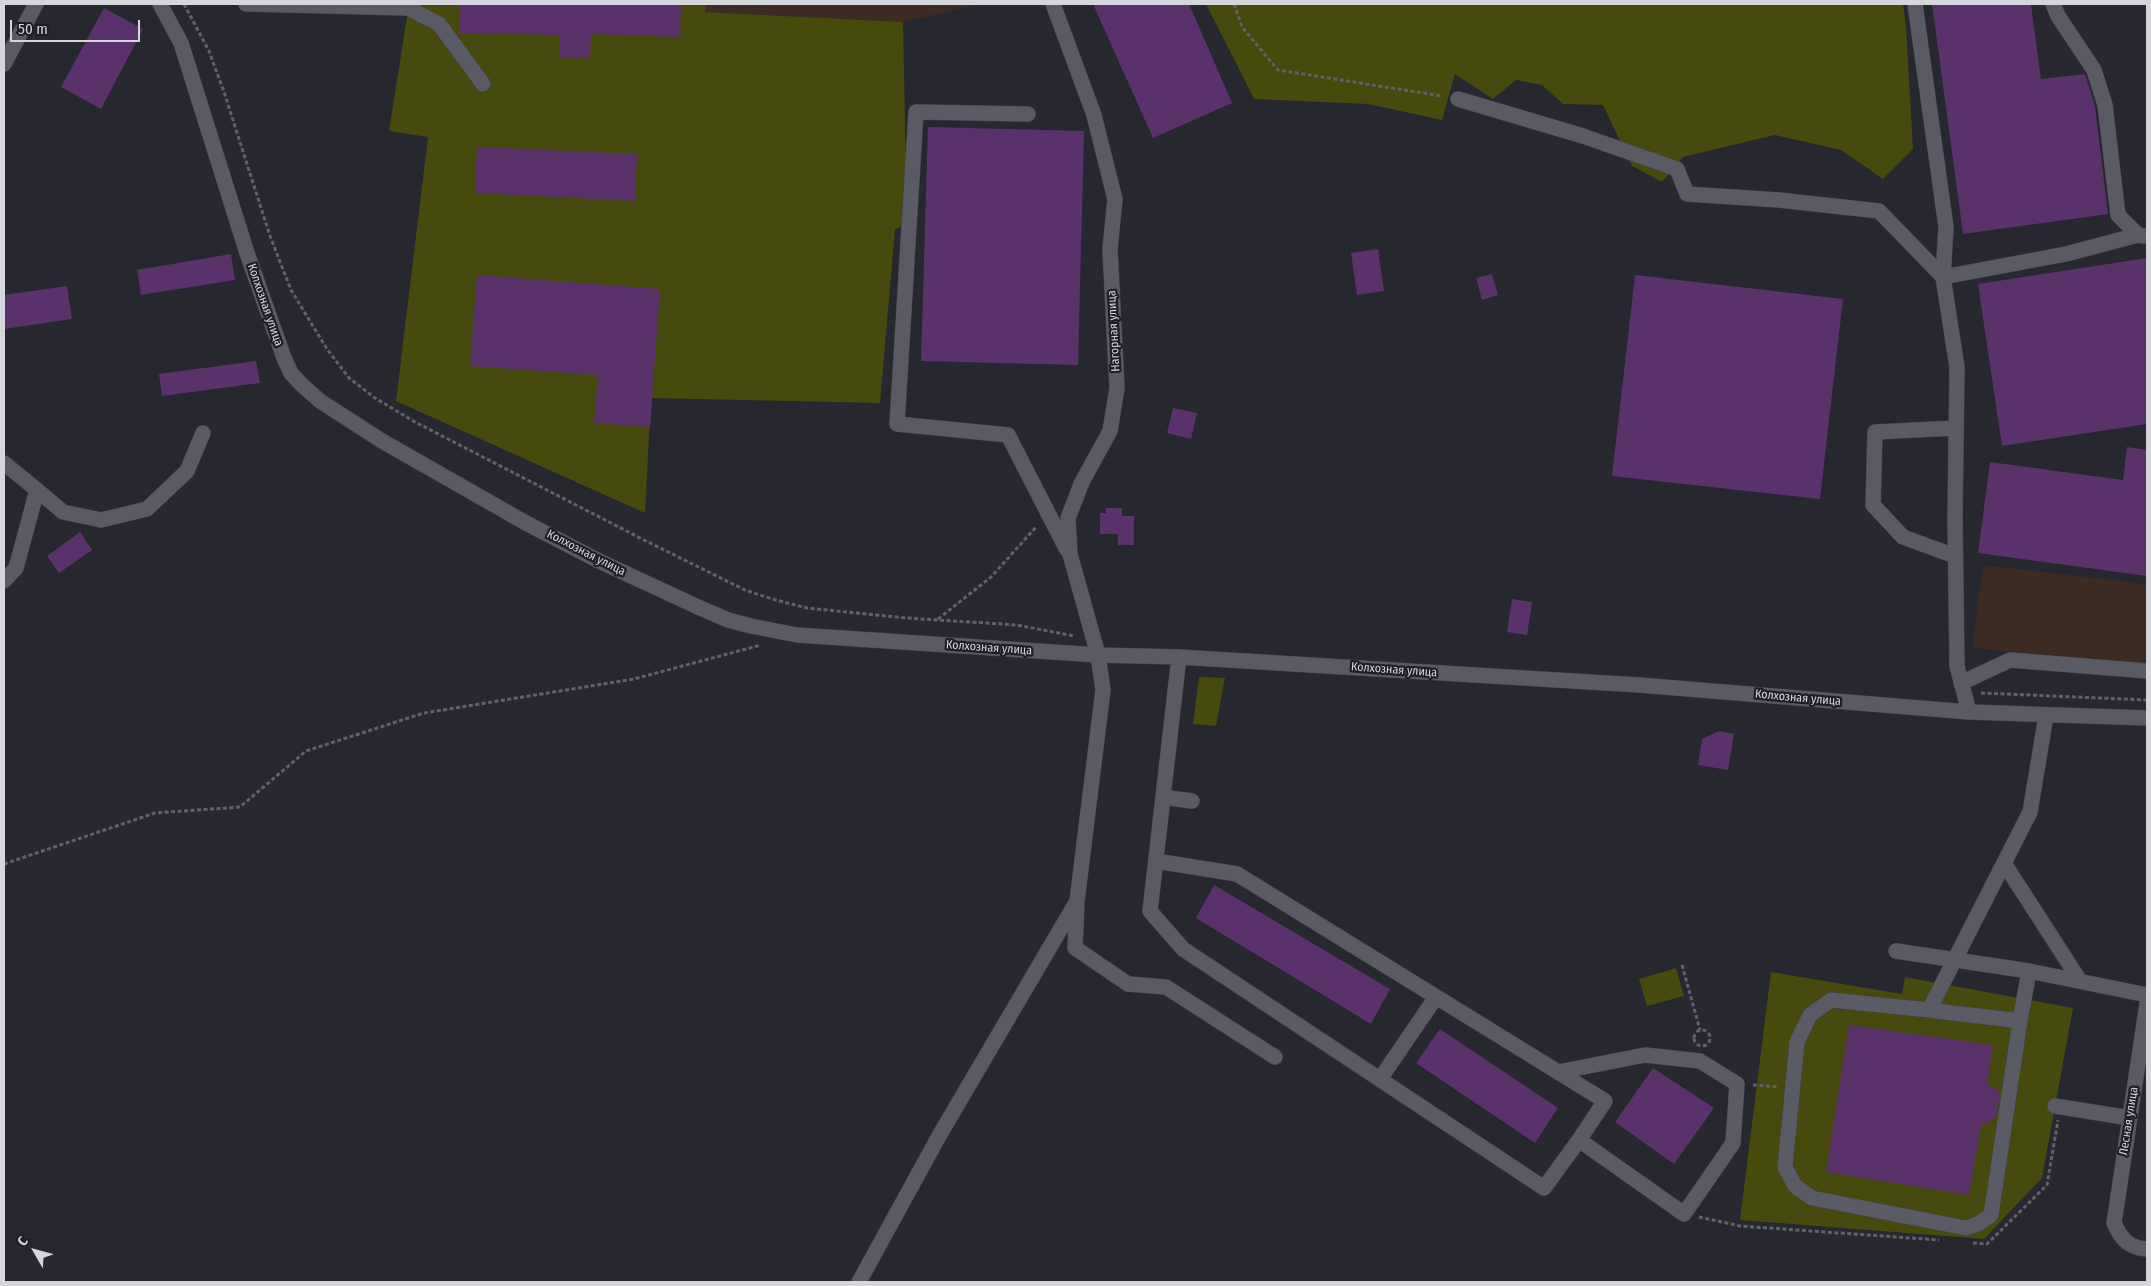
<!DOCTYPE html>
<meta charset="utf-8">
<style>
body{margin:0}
#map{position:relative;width:2151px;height:1286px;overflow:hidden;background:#26272f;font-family:"Fira Sans Condensed",sans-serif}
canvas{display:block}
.frame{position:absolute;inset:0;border:5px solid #d5d6db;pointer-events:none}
.north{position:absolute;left:10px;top:1226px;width:50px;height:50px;-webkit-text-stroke:4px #1d1e25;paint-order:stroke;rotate:308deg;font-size:14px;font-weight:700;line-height:20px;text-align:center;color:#d5d6db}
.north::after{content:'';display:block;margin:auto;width:18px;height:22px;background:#d5d6db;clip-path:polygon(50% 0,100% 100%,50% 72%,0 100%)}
.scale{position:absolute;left:10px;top:20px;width:130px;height:22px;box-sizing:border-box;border:2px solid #d5d6db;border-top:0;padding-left:6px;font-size:15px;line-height:18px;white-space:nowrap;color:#d5d6db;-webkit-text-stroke:4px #1d1e25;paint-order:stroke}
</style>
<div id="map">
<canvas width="2151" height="1286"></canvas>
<div class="frame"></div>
<div class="north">С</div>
<div class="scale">50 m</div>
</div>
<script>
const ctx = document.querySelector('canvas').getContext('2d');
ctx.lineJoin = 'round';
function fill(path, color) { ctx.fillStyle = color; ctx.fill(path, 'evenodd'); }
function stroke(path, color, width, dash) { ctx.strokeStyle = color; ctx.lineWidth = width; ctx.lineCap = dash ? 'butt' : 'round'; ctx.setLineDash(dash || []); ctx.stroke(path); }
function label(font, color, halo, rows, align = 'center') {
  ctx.font = font + ' "Fira Sans Condensed",sans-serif'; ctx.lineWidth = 4.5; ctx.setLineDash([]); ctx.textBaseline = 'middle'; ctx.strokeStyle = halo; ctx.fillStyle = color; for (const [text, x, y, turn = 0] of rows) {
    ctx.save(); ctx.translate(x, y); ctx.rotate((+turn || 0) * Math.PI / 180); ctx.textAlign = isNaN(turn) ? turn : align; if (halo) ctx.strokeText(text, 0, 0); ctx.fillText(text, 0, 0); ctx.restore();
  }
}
const industrial = new Path2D(`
 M706,4H981L903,22L705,12Z
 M1983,565L2147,584V666L1972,648Z`);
const green = new Path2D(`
 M409,4H706L705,12L903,22L907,222L895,230L880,403L651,398L645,513L396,401L428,137L389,131Z
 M1206,4H1903L1906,27L1913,149L1883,179L1841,150L1775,135L1683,157L1662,182L1632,166L1603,105L1563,104L1542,85L1516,80L1493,99L1455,74L1442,120L1368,104L1254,99Z
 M1199,677L1225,678L1216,726L1193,724Z
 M1676,968L1684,996L1647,1006L1639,979Z
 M1771,972L1902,994L1905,977L2073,1008L2042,1178L1984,1239L1740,1220Z`);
const building = new Path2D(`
 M460,4H681L680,37L591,34L590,58L559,57V35L459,33Z
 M1093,4H1189L1232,103L1153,138Z
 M1932,4H2031L2041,79L2085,74L2095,106L2108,214L1963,234Z
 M104,8L143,29L101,109L61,87Z
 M928,127L1084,131L1078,365L921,361Z
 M477,147L637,154L635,201L475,193Z
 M1378,249L1384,291L1357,295L1351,253Z
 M231,254L235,280L141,295L137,270Z
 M2147,258V424L2002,446L1978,284Z
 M1492,274L1498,295L1482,300L1476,278Z
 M477,275L660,289L650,427L594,423L598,375L470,366Z
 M1635,275L1843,299L1820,499L1612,476Z
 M67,286L72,319L4,329V295Z
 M256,361L260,383L162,396L159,374Z
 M1173,408L1197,413L1191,439L1167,433Z
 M2127,447L2147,450V576L1978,553L1990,462L2123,480Z
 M1106,508H1122V516H1134V545H1118V534H1100V513H1106Z
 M80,532L92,550L59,573L47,556Z
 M1512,599L1532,602L1527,635L1507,632Z
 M1719,731L1734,734L1728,770L1698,765L1702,739Z
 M1214,885L1390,989L1371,1024L1196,918Z
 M1849,1025L1993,1045L1987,1084L1996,1089L2000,1094L1996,1116L1990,1122L1981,1125L1969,1195L1826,1172Z
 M1440,1029L1558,1108L1535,1143L1416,1063Z
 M1653,1068L1714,1108L1674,1164L1615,1122Z`);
const path = new Path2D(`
 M184,4L209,51L224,92L270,236L291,290L327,349L349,378L375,398L415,422L642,539L745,590L772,599L807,608L906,618L1017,625L1074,636
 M1234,4L1242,27L1278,70L1442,96
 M938,619L991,577L1037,526
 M1981,693L2147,700
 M4,864L155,813L240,807L306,751L424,713L634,679L761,645
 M1682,965L1700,1030
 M1694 1038a8 8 0 1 1 16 0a8 8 0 1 1-16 0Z
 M1753,1085L1779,1087
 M1699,1217L1740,1226L1939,1240
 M1973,1243L1987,1244L2047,1185L2058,1120`);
const minor = new Path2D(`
 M160,4L181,43L247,253L284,358L291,373L301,384L320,401L382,441L526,523L599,561L698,607L728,620L751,626L797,635L1098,655L1179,657L1639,685L1969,712L2147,718
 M246,4L408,8L439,24L483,84
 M1915,4L1946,227L1943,277L1957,367L1955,518L1957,666L1969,712
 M2053,4L2058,16L2094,70L2105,105L2118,215L2138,235
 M4,64L36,4
 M1458,99L1583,136L1677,169L1687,194L1779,200L1879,211L1943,277
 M1028,114L916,112L897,424L1008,435L1067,550
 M1943,277L2066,254L2138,235L2144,236
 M4,463L37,490L16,568L4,581
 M37,490L63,512L101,520L147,509L187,471L203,433
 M1955,556L1903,537L1873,505L1875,432L1956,428
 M1961,683L2010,660L2147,671
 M1163,797L1192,801
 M1156,861L1237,874L1558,1072L1645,1055L1700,1061L1737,1084L1733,1143L1684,1214L1579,1140L1544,1188L1183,949L1150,911L1179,657
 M2004,863L2080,981
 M1077,902L1075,948L1128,984L1166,987L1275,1057
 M1896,951L2029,971L2147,995
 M2029,971L2020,1021L1929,1010L2030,812L2046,716
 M2147,1004L2114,1223C2121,1239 2129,1248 2147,1249
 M1929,1010L1831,1000L1810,1015L1797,1042L1785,1167L1795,1186L1812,1198L1966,1228L1978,1224L1991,1215L2020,1021
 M1558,1072L1605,1101L1579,1140
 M1380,1079L1436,997
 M2055,1106L2130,1118
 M859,1282L939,1136L1077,901L1103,690L1098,655L1070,554L1068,518L1082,482L1110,431L1117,388L1110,249L1115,199L1094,115L1053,4`);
const streetNames = [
 ["Колхозная улица",265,305,71],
 ["Нагорная улица",1114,331,-93],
 ["Колхозная улица",586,553,27],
 ["Колхозная улица",989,648,4],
 ["Колхозная улица",1394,670,4],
 ["Колхозная улица",1798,698,5],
 ["Лесная улица",2129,1121,-81]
];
fill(industrial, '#3c2a23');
fill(green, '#464a0c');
fill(building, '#5b316b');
stroke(minor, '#42434a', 16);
stroke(path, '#616269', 3, [4, 2.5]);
stroke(minor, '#595a63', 15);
label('12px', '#d5d6db', '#1d1e25', streetNames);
</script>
